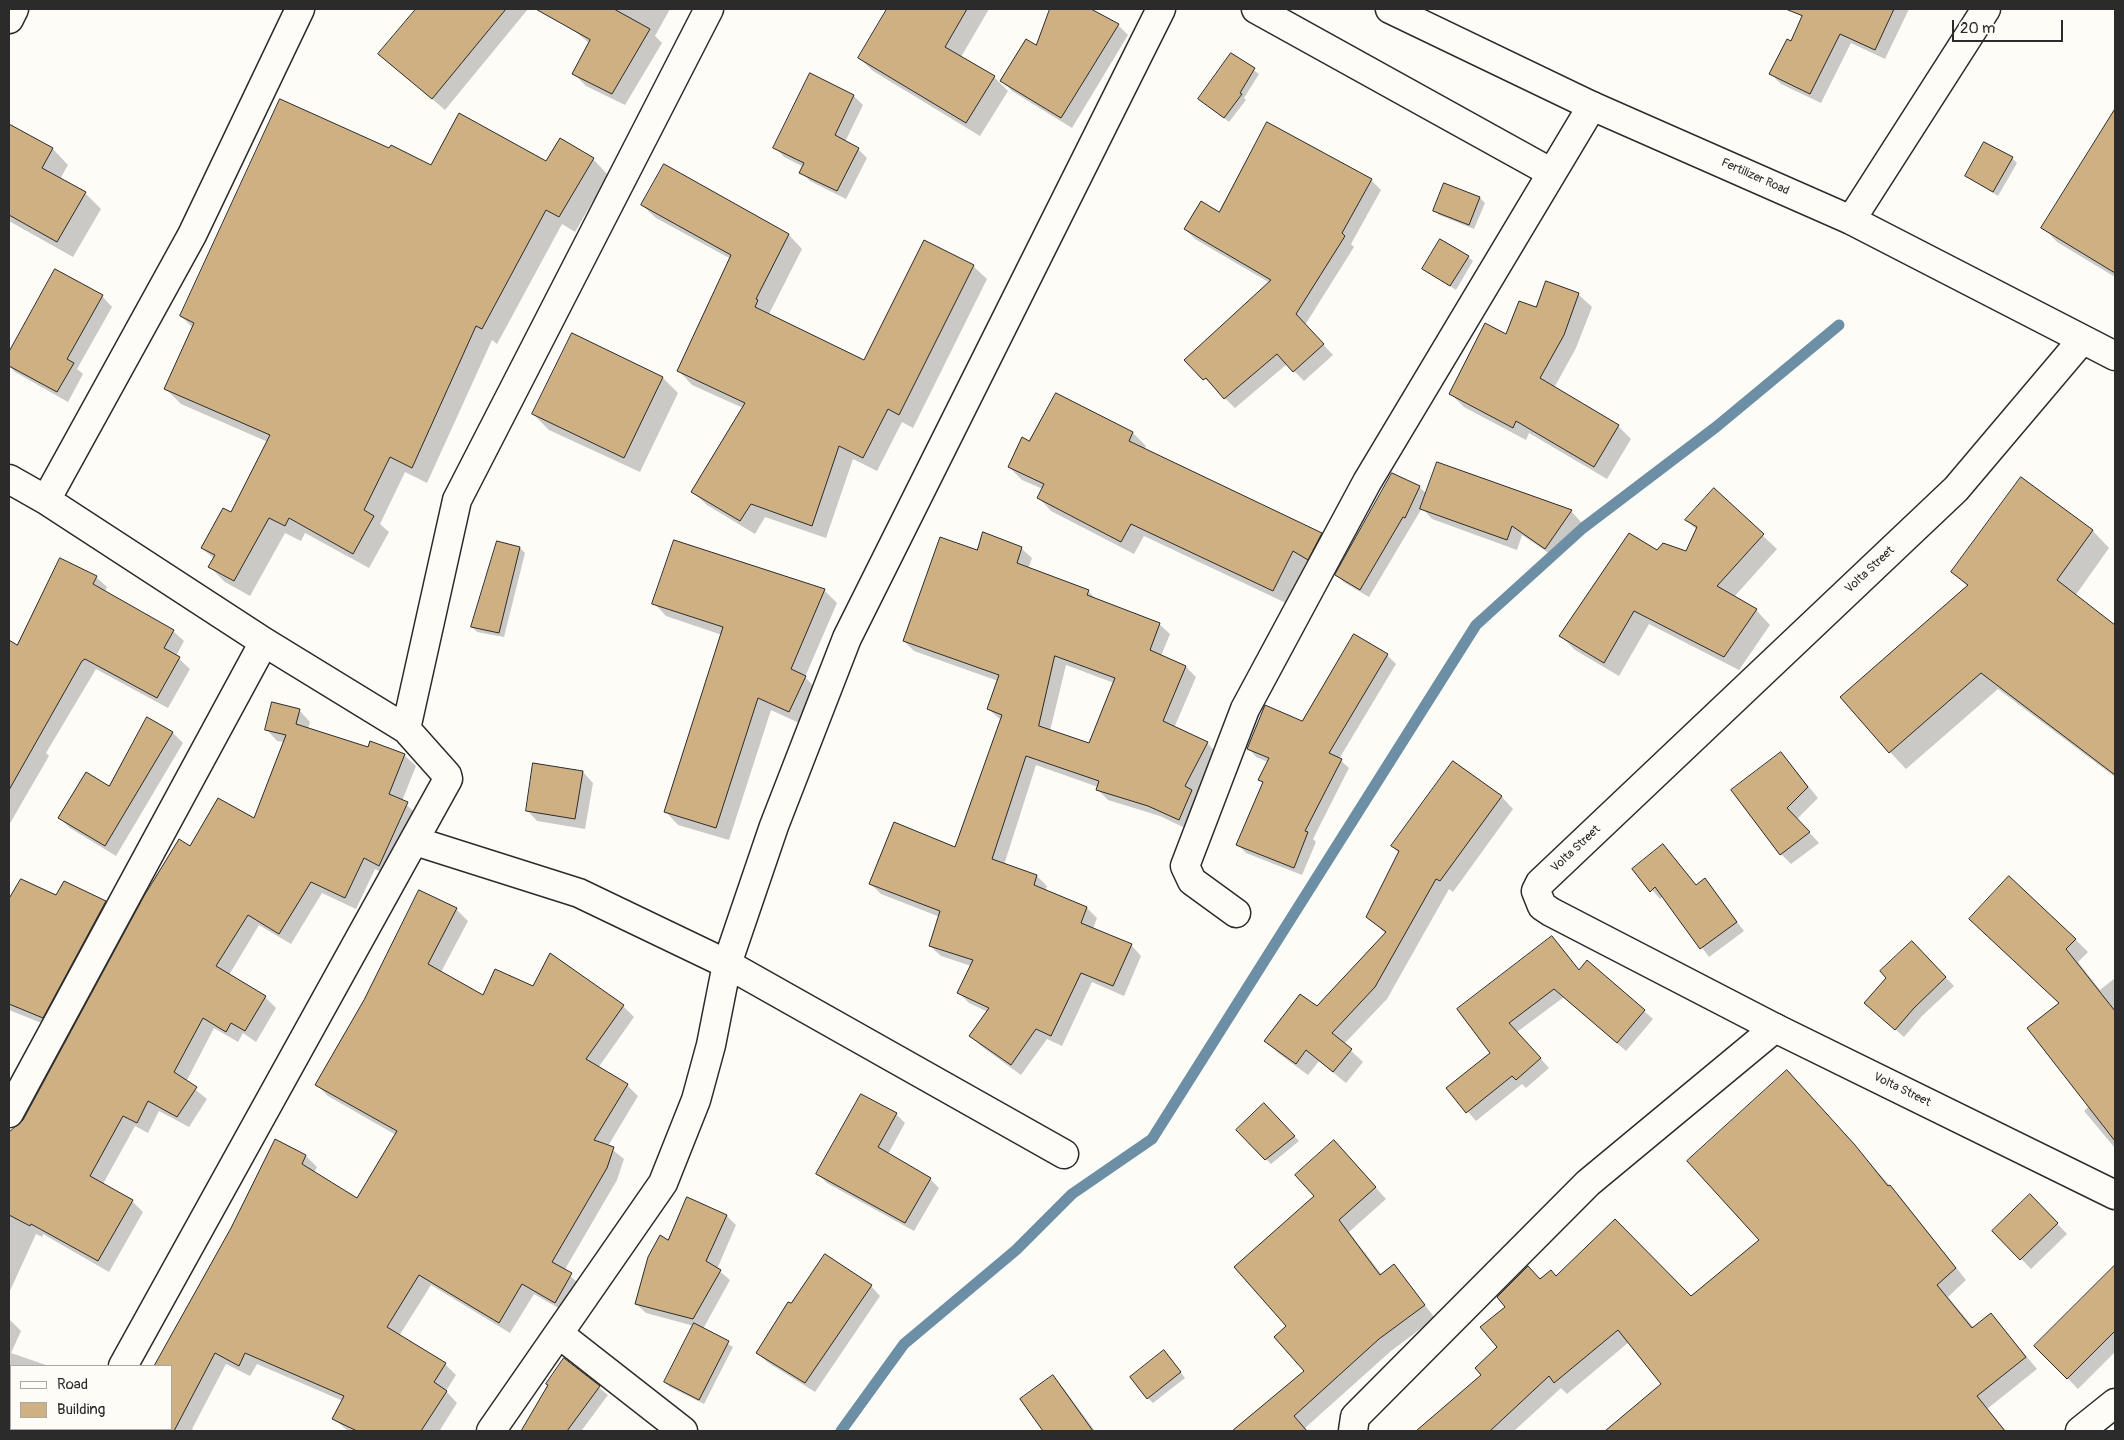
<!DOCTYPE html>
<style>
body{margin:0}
#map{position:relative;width:2124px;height:1440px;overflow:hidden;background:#fdfcf7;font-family:Pangolin,sans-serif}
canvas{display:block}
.frame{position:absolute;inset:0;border:10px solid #2b2b2b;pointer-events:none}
.legend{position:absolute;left:10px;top:1365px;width:162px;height:65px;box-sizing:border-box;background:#fdfcf7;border:1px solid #a9a8a5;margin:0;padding:6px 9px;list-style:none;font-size:15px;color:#2b2b2b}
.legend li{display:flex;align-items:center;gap:10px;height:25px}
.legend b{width:25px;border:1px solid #a9a8a5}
.scale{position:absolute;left:1952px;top:20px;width:111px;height:22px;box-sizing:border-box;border:2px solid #2b2b2b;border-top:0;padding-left:6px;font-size:15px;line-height:18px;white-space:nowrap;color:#2b2b2b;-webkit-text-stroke:4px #fdfcf7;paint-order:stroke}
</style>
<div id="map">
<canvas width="2124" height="1440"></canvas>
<div class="frame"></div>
<ul class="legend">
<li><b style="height:6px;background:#fdfcf7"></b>Road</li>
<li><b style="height:14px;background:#cfb083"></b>Building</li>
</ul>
<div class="scale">20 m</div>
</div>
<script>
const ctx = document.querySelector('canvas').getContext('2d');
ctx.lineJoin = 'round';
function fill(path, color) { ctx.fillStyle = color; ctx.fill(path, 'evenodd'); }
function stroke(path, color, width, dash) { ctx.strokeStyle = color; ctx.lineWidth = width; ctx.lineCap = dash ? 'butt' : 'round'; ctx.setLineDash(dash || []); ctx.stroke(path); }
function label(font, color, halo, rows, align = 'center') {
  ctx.font = font + ' Pangolin,sans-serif'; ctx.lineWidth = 5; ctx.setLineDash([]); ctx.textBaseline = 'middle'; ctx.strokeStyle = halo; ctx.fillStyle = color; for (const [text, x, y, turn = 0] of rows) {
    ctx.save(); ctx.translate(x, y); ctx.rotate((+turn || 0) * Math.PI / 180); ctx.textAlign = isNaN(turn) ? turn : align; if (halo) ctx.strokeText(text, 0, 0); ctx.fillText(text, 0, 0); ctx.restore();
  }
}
const shadow = new Path2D(`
 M417,9H528L445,110L380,54Z
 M551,9H670L655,36L662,43L625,105L586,86L574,74L589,43L570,27L574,21Z
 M913,9H989L961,57L994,77L1008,91L980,136L873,71L859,58L904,24Z
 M1051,9H1089L1118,25L1128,35L1072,128L1012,91L1002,81L1036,46Z
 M1807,9H1909L1885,59L1851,43L1821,103L1781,84L1771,74L1792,43Z
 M1231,54L1259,74L1244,98L1246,100L1229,122L1199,99Z
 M811,74L854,96L863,105L845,142L858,149L867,158L846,199L810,181L801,172L804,167L784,157L775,147Z
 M2112,117L2115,119V277L2057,242L2043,227Z
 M9,125L53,149L68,165L60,179L85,193L101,209L73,257L9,221Z
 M2012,158L2017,163L1998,196L1966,176Z
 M593,159L608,175L575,232L562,224L497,344L492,340L427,483L405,472L380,524L389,532L369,568L305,533L301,541L285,533L250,596L225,582L210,567L214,559L202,548L232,514L268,442L181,404L166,389L193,328L181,316L431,167Z
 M664,166L789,235L802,249L769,314L865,361L973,266L987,279L913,428L902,422L877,471L853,459L826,538L765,517L755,534L707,505L693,492L743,408L692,385L679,371L731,259L656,218L642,205Z
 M1371,180L1381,190L1351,244L1354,247L1305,325L1333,355L1304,381L1287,364L1235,408L1186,360L1270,283L1195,239L1185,229L1220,213Z
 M1445,185L1480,198L1485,203L1474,229L1439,215L1434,210Z
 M1468,257L1473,261L1456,290L1423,269Z
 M55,271L102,296L112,307L77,369L83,374L68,402L15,372L9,366V355Z
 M1547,283L1579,295L1592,307L1576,348L1554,388L1618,426L1631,439L1607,479L1529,433L1526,440L1464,407L1451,394L1537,309Z
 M572,335L663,378L678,393L640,472L549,430L533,414Z
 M1056,394L1133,433L1146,446L1144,450L1321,534L1334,546L1321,572L1306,563L1286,603L1144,536L1134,554L1051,511L1039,498L1043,489L1022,480L1009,467L1029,442Z
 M2021,479L2093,531L2109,548L2075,596L2115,626V777L1998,689L1906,769L1890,752L1968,587L1953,572Z
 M1419,487L1427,494L1571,511L1581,522L1556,558L1522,535L1517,550L1432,519L1422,508L1369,597L1345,583L1336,575Z
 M1714,490L1777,549L1734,597L1756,610L1770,625L1739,670L1649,624L1619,676L1575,650L1561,636L1657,551L1687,553L1697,530L1686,520Z
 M520,548L525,553L504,637L477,632L472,627Z
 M1021,548L1032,558L1028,569L1088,591L1097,600L1159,624L1170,634L1161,656L1186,667L1196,677L1174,728L1207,743L1217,753L1195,796L1202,802L1189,830L1160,816L1108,800L1097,789L1098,787L1036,765L1004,865L1037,876L1047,886L1045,891L1087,908L1097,918L1093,929L1131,945L1141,956L1124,996L1092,982L1062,1046L1047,1039L1021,1075L981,1046L971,1036L988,1012L969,1003L959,993L971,966L941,956L930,946L940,917L881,894L870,883L956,849L1001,720L988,709L998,681L914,651L904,641L977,552ZM1066,665L1114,683L1090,745L1050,731Z
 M96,577L107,587L105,592L173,631L184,641L176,656L190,669L168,708L96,669L46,753L49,756L9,825V650L12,644L17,646Z
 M824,590L837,603L805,677L817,690L801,724L771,710L729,840L678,825L666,812L722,635L666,616L654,603Z
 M1354,635L1387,655L1396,664L1339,759L1349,768L1313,839L1316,842L1302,875L1246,853L1238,845L1263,783L1259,779L1268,762L1256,757L1248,748L1302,723Z
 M299,710L310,722L308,729L368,749L404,755L416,766L402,801L418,815L390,876L375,869L356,909L322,893L291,944L259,925L229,975L265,997L276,1008L256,1042L243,1033L238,1042L214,1028L186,1082L207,1099L189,1127L159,1111L148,1133L135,1126L103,1184L132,1201L143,1212L109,1272L43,1234L42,1237L36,1234L9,1293V1137L13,1129L24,1121L191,848L254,820L284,742L277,741L266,729Z
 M147,719L173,733L183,743L116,856L70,828L60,818L110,788Z
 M1781,753L1818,798L1797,819L1819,843L1791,864L1781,854Z
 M1453,762L1502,797L1513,809L1453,892L1449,889L1387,999L1344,1044L1363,1062L1346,1083L1319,1061L1308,1075L1278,1053L1266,1041L1317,1008L1386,934L1367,916L1399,853L1392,846Z
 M534,765L583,772L593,783L585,829L537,821L527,810Z
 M1634,869L1697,886L1705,880L1744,931L1709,957L1663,896L1660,899Z
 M22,880L57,897L105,902L116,913L54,1028L9,1010V901Z
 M420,892L456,909L468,921L441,972L484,996L534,987L623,1006L634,1017L598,1068L627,1085L638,1096L608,1146L624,1159L617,1180L564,1271L582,1286L567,1313L534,1294L510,1333L431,1285L399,1336L445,1364L456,1375L446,1391L457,1403L440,1430L441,1431H348L334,1419L343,1401L257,1364L250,1376L226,1364L192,1429L195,1431H131L133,1429H171V1366H156L232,1229L275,1141L306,1156L317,1167L314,1173L357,1199L396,1135L328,1096L316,1084L365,1000Z
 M1983,931L2075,939L2088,952L2078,962L2100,990L2115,978V1148L2084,1111L2089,1106L2061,1003Z
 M1920,951L1954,986L1922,1016L1904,1037L1874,1011Z
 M1580,971L1644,1011L1653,1019L1626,1051L1564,997L1517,1032L1549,1068L1526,1088L1522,1084L1476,1121L1448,1089L1492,1053L1458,1009Z
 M1798,1083L1901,1198L1966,1280L1948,1297L1974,1328L1991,1314L2037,1369L1987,1409L2006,1431H1607L1663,1384L1629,1342L1567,1394L1561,1388L1514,1431H1418L1483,1375L1540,1280L1557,1278L1691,1298L1761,1240Z
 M1264,1105L1299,1141L1271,1164L1237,1130Z
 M896,1114L905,1123L888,1154L930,1179L939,1188L914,1231L827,1183L818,1174Z
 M1345,1153L1386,1199L1349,1232L1382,1275L1394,1266L1435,1318L1391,1351L1305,1428L1307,1431H1255L1246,1421L1306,1371L1288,1326L1316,1196Z
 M688,1198L727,1216L736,1225L717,1269L730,1280L703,1329L733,1347L704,1404L670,1387L665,1382L694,1326L646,1313L636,1304Z
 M2041,1206L2067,1234L2031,1269L1994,1231Z
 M825,1256L871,1286L880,1296L815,1392L767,1362L758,1353Z
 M2108,1274L2115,1281V1352L2078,1389L2036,1346Z
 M9,1319L21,1331L11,1353L49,1366H11V1401L9,1403Z
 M1169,1356L1185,1378L1153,1403L1148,1398Z
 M565,1360L608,1395L582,1430L583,1431H523Z
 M1053,1377L1064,1389L1095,1431H1045L1021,1399Z
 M9,1420H11V1429H48L47,1431H9Z`);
const stream = new Path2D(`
 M841,1431L904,1344L1016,1250L1072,1194L1152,1139L1476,625L1583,528L1716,427L1839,325`);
const building = new Path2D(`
 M416,9H506L432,99L378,54Z
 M536,9H614L650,29L612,94L572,74L590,40Z
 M887,9H967L945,47L995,76L966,123L858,58Z
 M1050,9H1091L1119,24L1061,118L1000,81L1026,39L1036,45Z
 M1786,9H1894L1875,50L1840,34L1810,94L1769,74L1787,39L1791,41L1802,16Z
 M1231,53L1255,68L1240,93L1242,94L1224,118L1198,99Z
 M810,73L854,95L835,135L859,148L837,191L799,173L804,163L773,148Z
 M280,99L389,148L391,145L431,165L459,113L546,161L560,138L594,158L559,217L546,210L482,329L476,326L412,468L390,457L364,510L374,516L353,554L289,518L285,526L269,518L234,581L208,567L215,555L201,548L223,508L231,512L270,435L164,389L194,323L180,316Z
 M2115,109V273L2041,228Z
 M1267,122L1372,179L1342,233L1345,236L1296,314L1324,344L1293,372L1277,354L1224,399L1206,378L1203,380L1184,360L1271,280L1184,229L1201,201L1219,212Z
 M9,124L53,148L42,168L86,192L57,242L9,215Z
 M1984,142L2013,157L1993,192L1965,176Z
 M664,164L789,234L756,299L758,300L755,307L864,360L924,240L974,265L899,415L888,409L863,458L839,446L812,526L751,504L740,521L691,492L745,403L677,371L731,255L641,205Z
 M1444,183L1480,197L1469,225L1433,211Z
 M1440,239L1469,256L1450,286L1422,269Z
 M55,269L103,295L67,359L74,363L57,392L9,366V352Z
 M1546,281L1579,293L1564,335L1540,378L1619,425L1594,467L1516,421L1513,428L1449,394L1485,323L1506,334L1519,301L1536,307Z
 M572,333L663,377L624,458L532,414Z
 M1056,393L1133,432L1129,441L1322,533L1308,560L1293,551L1273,591L1131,524L1121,542L1037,498L1044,484L1008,467L1022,437L1029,441Z
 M1437,462L1485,479L1572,510L1545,549L1512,526L1507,540L1420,509Z
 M1392,473L1420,486L1405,518L1403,517L1360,590L1335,575Z
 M2021,477L2093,530L2057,580L2115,625V775L1981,673L1889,753L1840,697L1968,585L1951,572Z
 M1714,488L1764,534L1717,586L1757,609L1724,657L1634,611L1604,663L1559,636L1629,533L1657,550L1663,543L1686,551L1697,527L1685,520Z
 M983,532L1022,547L1017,563L1089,590L1087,595L1160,623L1150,650L1186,666L1163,721L1208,742L1185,786L1192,790L1179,820L1148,806L1096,790L1099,781L1026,756L992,859L1037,875L1034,885L1087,907L1081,923L1132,944L1113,986L1081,973L1051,1036L1036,1029L1011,1065L969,1036L989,1008L957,993L973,960L929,946L940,911L869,884L894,822L955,847L1002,715L987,709L999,675L903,641L940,537L977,550ZM1055,656L1115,678L1089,743L1039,726Z
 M674,540L825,589L791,669L806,676L789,712L758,698L716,828L664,812L723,627L652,604Z
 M497,541L520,547L499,633L471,627Z
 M60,558L97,576L93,584L174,630L164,648L180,657L157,698L85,659L82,661L9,790V640L17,645Z
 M1354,634L1388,654L1329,753L1342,759L1305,831L1308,832L1294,868L1236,845L1263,782L1258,780L1269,758L1247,749L1265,705L1302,721Z
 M272,702L300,709L296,724L368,747L370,741L405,754L389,794L408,802L379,866L364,858L345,898L311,882L279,934L248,915L216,966L266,996L245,1031L231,1023L226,1032L203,1018L174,1072L197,1087L177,1117L148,1101L137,1123L123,1116L90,1176L133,1200L98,1261L31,1224L30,1226L9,1215V1132L23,1120L144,896L179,839L190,846L218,798L254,818L286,735L265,730Z
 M147,717L173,732L105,846L58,818L86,772L109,786Z
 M1781,752L1808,787L1787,808L1810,832L1780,855L1731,790Z
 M1453,761L1502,796L1440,881L1436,879L1375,987L1332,1033L1352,1049L1333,1072L1306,1050L1296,1064L1264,1041L1300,994L1317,1006L1386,932L1366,917L1399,851L1391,846Z
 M533,763L583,771L575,819L526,811Z
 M1663,844L1696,885L1705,878L1737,922L1700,949L1655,887L1650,892L1632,869Z
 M2009,876L2076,939L2066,949L2115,1011V1141L2027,1028L2059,1003L1969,919Z
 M21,879L56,895L64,881L106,901L43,1018L9,1004V899Z
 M419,890L457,908L428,964L483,995L495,969L533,986L550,953L624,1005L586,1059L628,1084L594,1140L614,1147L607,1168L552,1262L572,1273L555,1303L522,1284L499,1323L419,1275L387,1327L446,1363L434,1382L447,1391L421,1431H357L332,1419L344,1396L245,1353L239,1366L215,1353L174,1431H171V1366H154L231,1228L275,1139L306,1155L302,1164L357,1198L397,1131L315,1085L364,1000Z
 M1552,936L1579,970L1587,960L1645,1010L1617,1043L1554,989L1509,1023L1541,1058L1516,1080L1512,1076L1466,1113L1446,1088L1490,1053L1457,1009Z
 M1912,941L1946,977L1914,1008L1895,1030L1864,1003L1886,978L1880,971Z
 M1787,1070L1855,1145L1888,1186L1890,1185L1956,1268L1937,1285L1972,1328L1991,1313L2026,1357L1977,1396L2005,1431H1605L1661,1384L1618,1330L1554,1383L1549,1376L1490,1431H1416L1481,1375L1475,1368L1497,1347L1480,1327L1505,1307L1497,1297L1528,1266L1540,1279L1551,1270L1556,1276L1615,1219L1691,1296L1759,1240L1687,1161Z
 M861,1094L897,1113L878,1147L931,1178L905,1223L816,1174Z
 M1264,1103L1295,1136L1265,1160L1236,1130Z
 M1334,1140L1376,1187L1339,1220L1380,1275L1394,1264L1425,1305L1379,1339L1294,1416L1307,1431H1232L1304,1371L1274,1337L1286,1326L1234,1267L1314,1196L1295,1175Z
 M2030,1194L2058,1223L2020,1260L1992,1231Z
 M687,1197L727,1215L706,1261L721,1270L693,1319L635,1304L648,1257L660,1235L668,1240Z
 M825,1254L872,1285L805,1383L756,1353L788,1302L791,1303Z
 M2115,1265V1331L2067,1379L2034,1346Z
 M694,1323L729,1341L699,1400L664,1382Z
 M1164,1350L1181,1372L1147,1399L1130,1377Z
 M564,1358L600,1386L567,1431H521L548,1385L546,1384Z
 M1053,1375L1093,1431H1043L1020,1399Z`);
const street = new Path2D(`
 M1256,9L1552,173
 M9,19L14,9
 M1851,220L1986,9
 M9,479L46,500L192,235L300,9
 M46,500L264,642L406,729L457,500L709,9
 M415,841L579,893L727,964L1064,1154
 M1236,913L1192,881L1185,866L1245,709L1367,482L1592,106
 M9,1113L264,642
 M559,1334L683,1431
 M123,1366L448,779L447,775L406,729
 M9,1402L11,1404
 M491,1431L663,1183L696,1100L711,1045L727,964L774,826L847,638L1161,9
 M1353,1431L1355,1417L1588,1183L1775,1028
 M2080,1431L2115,1403`);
const secondary = new Path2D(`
 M1390,9L1592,106L1851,220L2115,356
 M2082,340L1956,489L1540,883L1536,891L1542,906L1551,912L1775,1028L2115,1195`);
const streetNames = [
 ["Fertilizer Road",1755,177,24],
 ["Volta Street",1870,570,-43],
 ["Volta Street",1576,849,-43],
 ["Volta Street",1902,1090,26]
];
fill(shadow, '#0003');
stroke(stream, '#6c8fa5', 11);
fill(building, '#cfb083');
stroke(building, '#2b2b2b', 1);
stroke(street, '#2b2b2b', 31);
stroke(secondary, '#2b2b2b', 31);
stroke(street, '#fdfcf7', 28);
stroke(secondary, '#fdfcf7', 28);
label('12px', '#2b2b2b', '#fdfcf7', streetNames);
</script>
